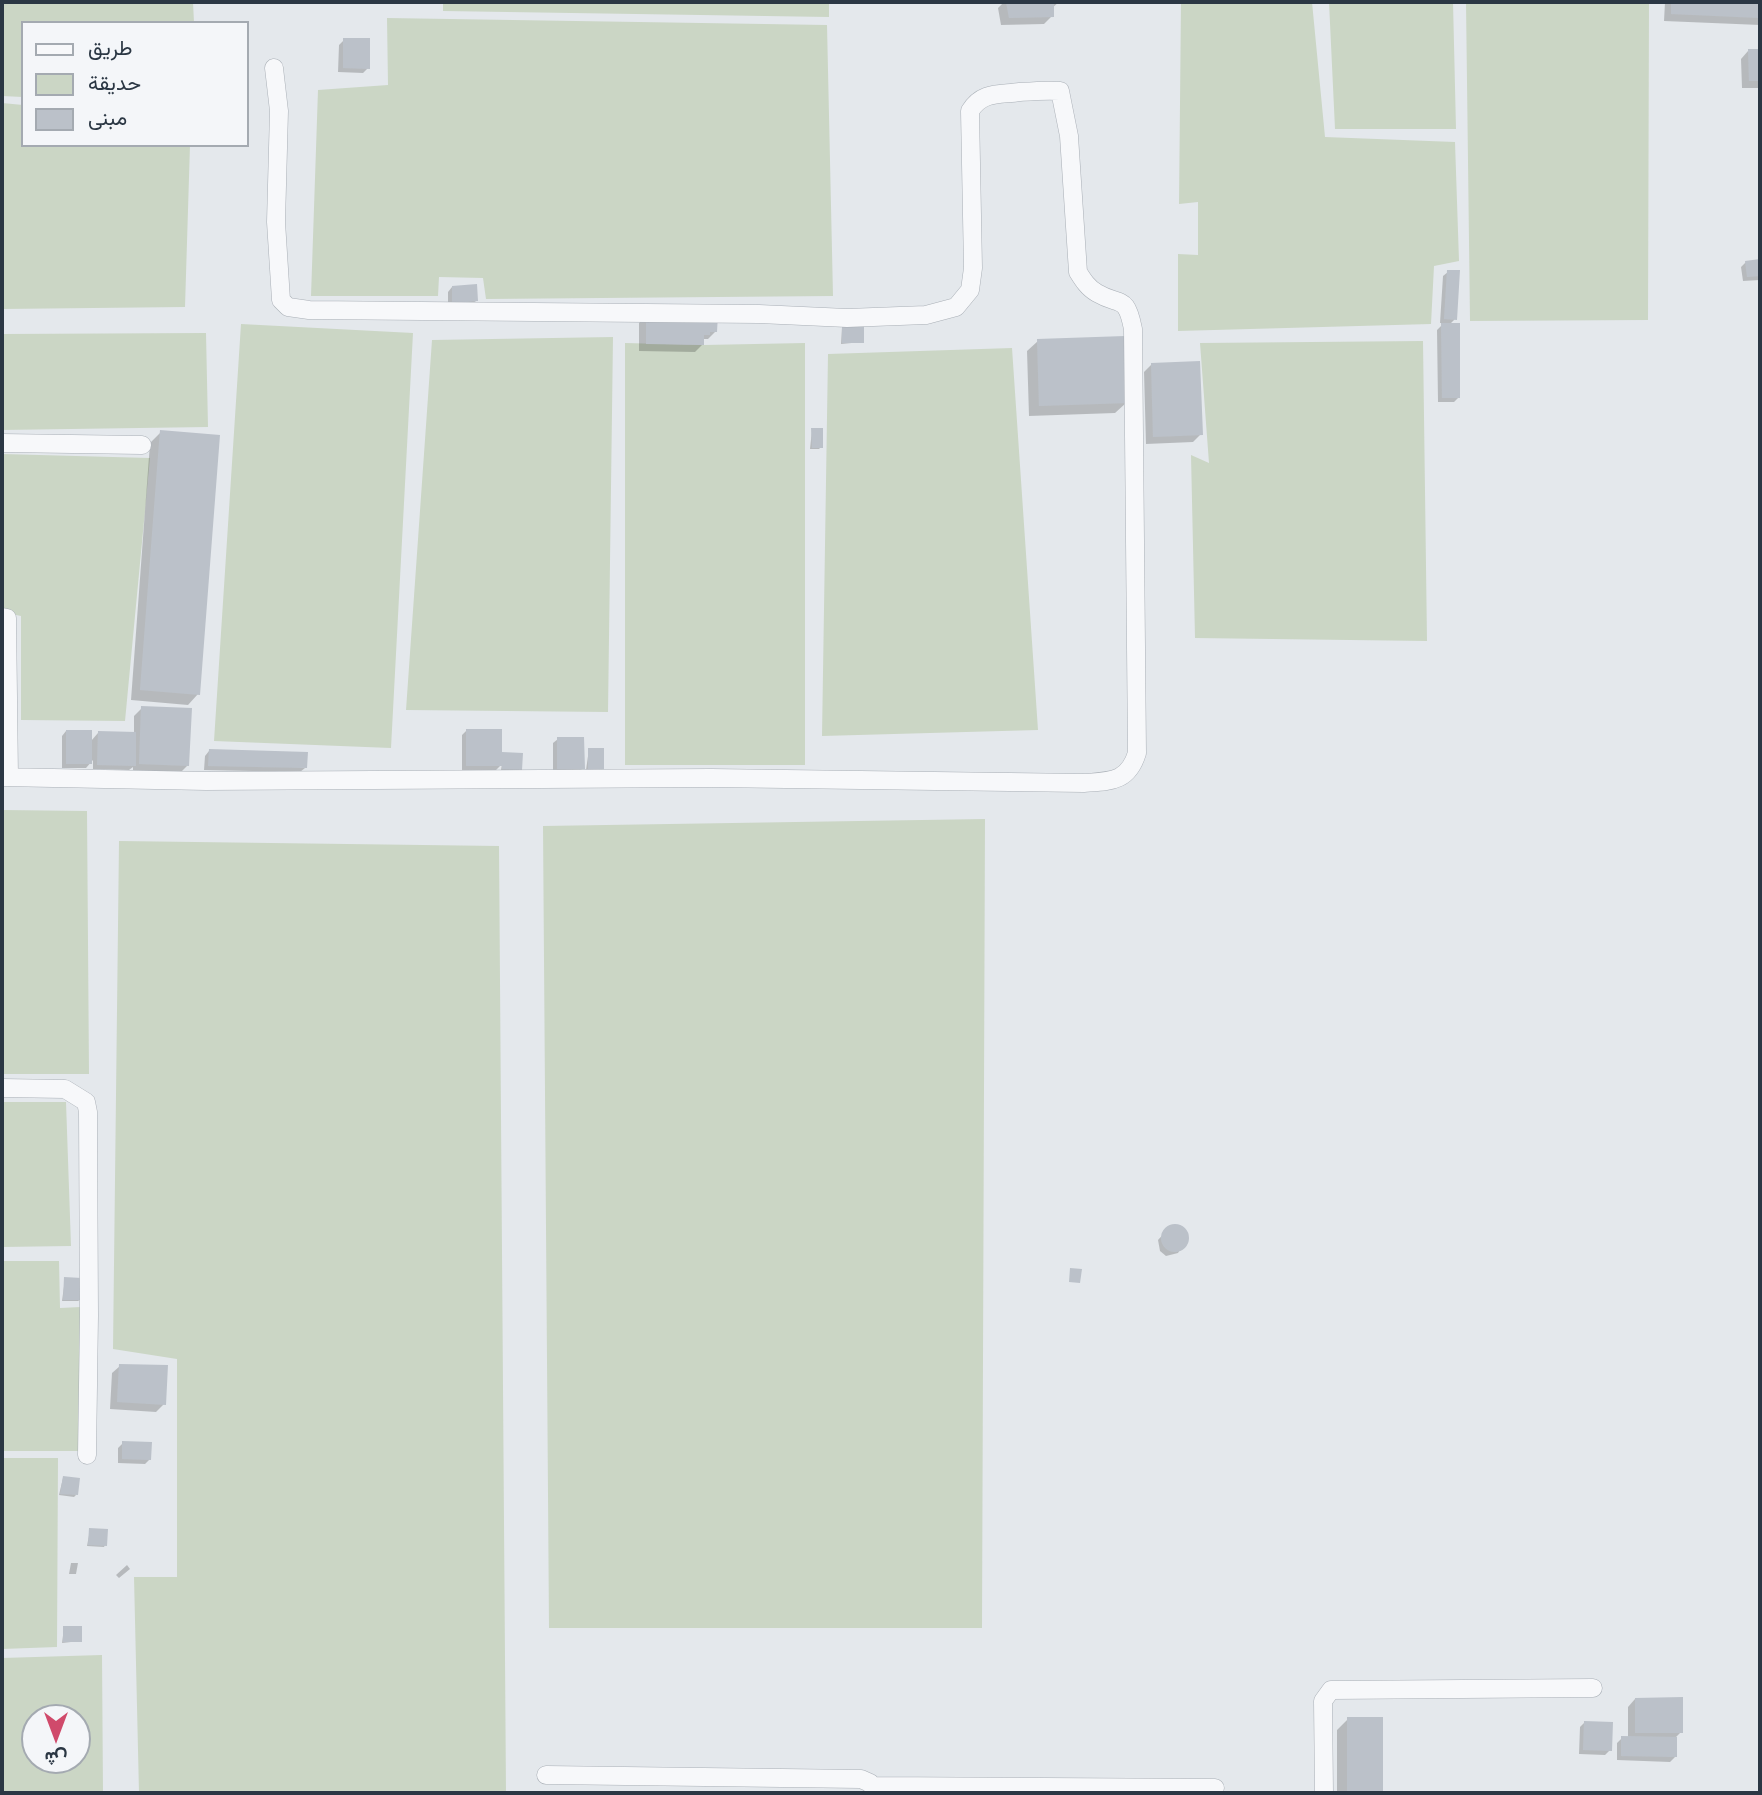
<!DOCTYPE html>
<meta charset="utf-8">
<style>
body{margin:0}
#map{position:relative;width:1762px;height:1795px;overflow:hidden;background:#e4e8ec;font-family:Cabin,Vazirmatn,sans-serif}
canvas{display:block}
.frame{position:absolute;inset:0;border:4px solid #2b3744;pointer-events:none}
.legend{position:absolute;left:21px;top:21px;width:228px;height:126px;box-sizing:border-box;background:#f4f6f9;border:2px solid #a4aab1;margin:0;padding:9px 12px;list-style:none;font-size:21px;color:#2b3744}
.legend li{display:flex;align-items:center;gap:14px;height:35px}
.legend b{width:35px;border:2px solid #a4aab1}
.north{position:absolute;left:21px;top:1704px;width:70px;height:70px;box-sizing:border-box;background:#f4f6f9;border:2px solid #a4aab1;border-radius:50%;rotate:180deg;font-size:19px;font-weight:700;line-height:28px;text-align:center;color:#2b3744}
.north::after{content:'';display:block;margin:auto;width:24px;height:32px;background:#d04a6b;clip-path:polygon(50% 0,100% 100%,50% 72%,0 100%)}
</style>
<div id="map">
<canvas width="1762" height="1795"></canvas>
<div class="frame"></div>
<ul class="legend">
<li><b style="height:9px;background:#f7f8fa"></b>طريق</li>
<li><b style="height:19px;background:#cbd6c5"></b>حديقة</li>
<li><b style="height:19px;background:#bbc1c9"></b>مبنى</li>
</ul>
<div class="north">ش</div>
</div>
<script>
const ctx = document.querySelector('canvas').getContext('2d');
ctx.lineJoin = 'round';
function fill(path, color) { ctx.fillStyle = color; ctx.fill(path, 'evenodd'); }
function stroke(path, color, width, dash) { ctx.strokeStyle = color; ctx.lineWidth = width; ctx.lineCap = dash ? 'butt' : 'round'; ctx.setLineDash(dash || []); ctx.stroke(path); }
const green = new Path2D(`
 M2,2H193L194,23H23V97L2,96Z
 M443,2H829V17L443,11Z
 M1181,2H1312L1325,137L1455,142L1459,261L1434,266L1431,324L1178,331V254L1198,255V202L1179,204Z
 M1329,2H1453L1456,129H1335Z
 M1466,2H1649L1648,320L1470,321Z
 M387,18L827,25L833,296L486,299L483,278L439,277L438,296H311L318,90L388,85Z
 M2,103L23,105V145H190L185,307L2,309Z
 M241,324L413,333L391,748L214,741Z
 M206,333L208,427L2,430V334Z
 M613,337L608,712L406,710L432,340Z
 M1423,341L1427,641L1195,638L1191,455L1209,463L1200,343Z
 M625,343L704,345L805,343V765H625Z
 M1012,348L1038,730L822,736L828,354Z
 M2,454L150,458L125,721L21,720V616L2,612Z
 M2,810L87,811L89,1074H2Z
 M985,819L982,1628H549L543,826Z
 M119,841L499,846L506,1793H139L134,1577H177V1359L113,1349Z
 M2,1102H66L71,1246L2,1247Z
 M2,1261H59L60,1308L81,1307L79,1451H2Z
 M2,1458H58L57,1647L2,1649Z
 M102,1655L103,1793H2V1658ZM35,1718H77V1760H35Z`);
const shadow = new Path2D(`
 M1004,2H1059L1052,8V16L1044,24L1001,25L998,8Z
 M1665,2H1760V25L1664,21Z
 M344,40L368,68L363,73L338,72L339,45Z
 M1748,51H1760V88H1742L1741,59Z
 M1760,261V280L1743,281L1741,267L1746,262Z
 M1448,272L1455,319L1449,325L1459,397L1454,402H1438L1437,330L1444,323H1440L1443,276Z
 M452,287L476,301L471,305L448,307V292Z
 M647,315L716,331L708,339H703V344L695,352L639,351V323Z
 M842,327L862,342L841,344Z
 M1038,341L1126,403L1115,413L1029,416L1027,351Z
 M1152,364L1201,434L1193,442L1146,444L1144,372Z
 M812,430L821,447L819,449H810Z
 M161,432L198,694L188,705L131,700L150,443Z
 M142,708L188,765L180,773L133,771V767L129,770L93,769V760L86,768H62V736L66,731L91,741L98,733H134V716Z
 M467,730L501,757L520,769L518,771L501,770L502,764L496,770H462V735Z
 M558,739L583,768L578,773H553V743Z
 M589,749L602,769L600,771L586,770Z
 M209,751L305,768L300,772L204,770L205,756Z
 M1178,1227L1185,1231L1187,1238L1178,1253L1166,1256L1160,1251L1158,1240L1169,1228Z
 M65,1279L80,1300L78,1301H62Z
 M120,1366L164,1404L156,1412L110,1409L112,1373Z
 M123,1443L150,1459L145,1464L118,1463V1448Z
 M63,1478L76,1495L74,1497L59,1495Z
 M90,1530L105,1545L104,1547L87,1546Z
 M71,1563H78L76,1574H69Z
 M127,1565L130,1569L119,1578L116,1575Z
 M64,1628L80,1641L62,1643Z
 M1635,1699L1681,1732L1675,1738V1757L1670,1762L1617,1760V1743L1622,1738H1628V1707Z
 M1348,1719H1381V1793H1337V1730Z
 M1584,1723L1610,1750L1605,1755L1579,1754L1580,1727Z`);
const building = new Path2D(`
 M1006,2H1054V17L1009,18Z
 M1671,2H1760V18L1671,14Z
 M343,38H370V69L343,68Z
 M1748,49H1760V81H1749Z
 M1760,259V276L1747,277L1745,261Z
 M1447,270H1460L1457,320L1444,319Z
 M477,284L478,301L452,303V286Z
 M646,314H718L717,332H710V335H704V345L646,344Z
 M1441,323H1460V398H1442Z
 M842,325H864V343H842Z
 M1125,336L1128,403L1039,406L1037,339Z
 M1200,361L1203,435L1153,437L1151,363Z
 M811,428H823V448H812Z
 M160,430L220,435L200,695L140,690Z
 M141,706L192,708L189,766L139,764Z
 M466,729H502V752L523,753L522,770L502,769V766H466Z
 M66,730H92V764H66Z
 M98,731L136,732V766L97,765Z
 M557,737H584L585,769H557Z
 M588,748H604V770L588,769Z
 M209,749L308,752L307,768L208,766Z
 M1161 1238a14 14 0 1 1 28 0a14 14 0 1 1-28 0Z
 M1070,1268L1082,1269L1080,1283L1069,1282Z
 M64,1277L82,1278L81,1300H63Z
 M119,1364L168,1365L166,1405L117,1402Z
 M122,1441L152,1442L151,1460L122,1459Z
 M63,1476L80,1478L78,1495L60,1494Z
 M89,1528L108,1529L107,1546L88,1545Z
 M63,1626H82V1642H63Z
 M1683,1697V1733H1635V1698Z
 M1347,1717H1383V1793H1347Z
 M1584,1721L1613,1722L1612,1751L1583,1750Z
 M1621,1736L1677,1737V1757L1621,1756Z`);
const minor = new Path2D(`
 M2,443L142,445
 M2,617L7,618L9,777
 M2,777L206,781L711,778L1084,783C1111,781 1128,782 1137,753L1133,329C1126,294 1121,307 1097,293C1088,288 1083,280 1078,272L1069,136L1060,91C1046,90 1034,91 1020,92C1000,95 982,91 970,111L973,268L970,290L956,307L926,315L847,318L759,314L309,310L288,307L281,300L276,222L279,111L274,68
 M2,1088L65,1089L86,1102L88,1112L89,1316L87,1455
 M546,1775L861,1779L870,1783L877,1793
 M874,1786L1215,1788
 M1324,1793L1323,1701L1331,1690L1593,1688`);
fill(green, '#cbd6c5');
fill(shadow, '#0003');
fill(building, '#bbc1c9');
stroke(minor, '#a9afb6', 19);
stroke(minor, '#f7f8fa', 18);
</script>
